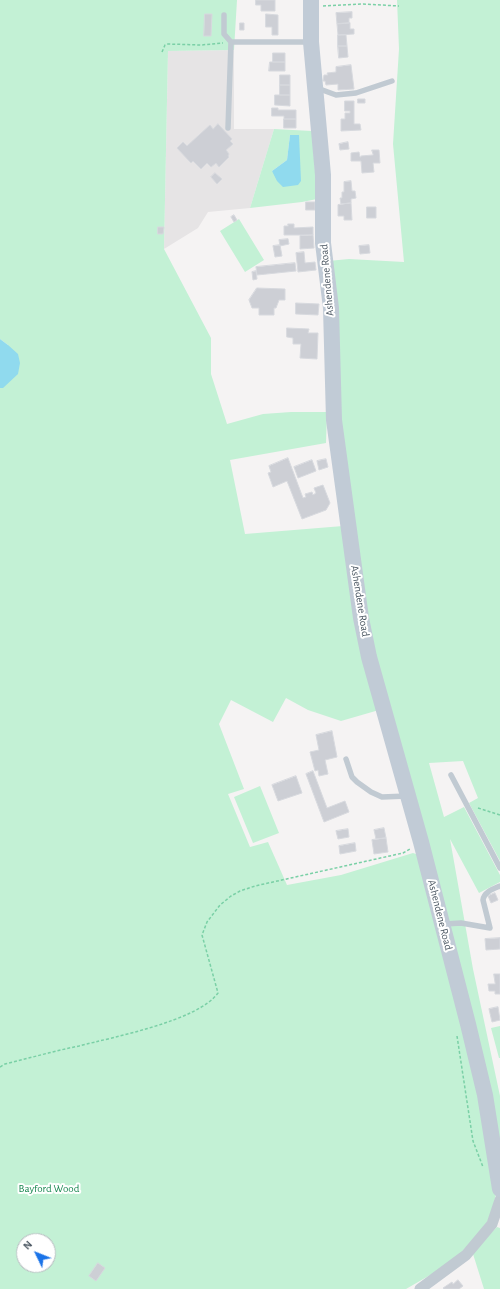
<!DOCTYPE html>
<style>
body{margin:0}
#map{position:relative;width:500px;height:1289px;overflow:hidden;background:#f5f3f3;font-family:"Alegreya Sans",sans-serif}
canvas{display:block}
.north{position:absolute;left:16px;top:1233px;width:40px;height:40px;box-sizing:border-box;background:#fff;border:1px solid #b7bbc0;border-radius:50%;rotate:313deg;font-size:11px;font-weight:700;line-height:16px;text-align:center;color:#4a5661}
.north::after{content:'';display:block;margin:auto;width:14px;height:18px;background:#1a73e8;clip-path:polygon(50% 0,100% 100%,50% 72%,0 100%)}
</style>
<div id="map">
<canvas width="500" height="1289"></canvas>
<div class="north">N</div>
</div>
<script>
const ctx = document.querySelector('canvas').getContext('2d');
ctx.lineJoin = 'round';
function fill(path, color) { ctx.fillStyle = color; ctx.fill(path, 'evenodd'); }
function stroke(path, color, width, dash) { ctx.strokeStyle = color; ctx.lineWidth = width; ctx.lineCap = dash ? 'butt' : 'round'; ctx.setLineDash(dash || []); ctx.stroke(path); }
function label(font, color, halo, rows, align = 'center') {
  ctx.font = font + ' "Alegreya Sans",sans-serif'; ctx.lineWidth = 4; ctx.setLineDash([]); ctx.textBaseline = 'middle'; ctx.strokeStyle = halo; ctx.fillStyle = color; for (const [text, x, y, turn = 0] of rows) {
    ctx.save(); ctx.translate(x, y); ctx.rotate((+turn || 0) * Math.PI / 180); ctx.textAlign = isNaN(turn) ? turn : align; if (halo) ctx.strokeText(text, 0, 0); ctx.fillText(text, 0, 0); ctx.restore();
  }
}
const education = new Path2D(`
 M234,50V129H274L250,208L208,212L198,228L164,249L168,51Z`);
const green = new Path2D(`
 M0,0H237L234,50L168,51L164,249L211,338V374L227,424L263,414L291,412H327L326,443L230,460L245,534L343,526L379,710L341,721L308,710L286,698L273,722L231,700L219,724L244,789L228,794L250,847L268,842L287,885L341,875L413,853L419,855L466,1025L496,1194L491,1215L482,1231L451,1263L406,1289H0V388H3L8,345L0,339ZM24,1241H48V1265H24Z
 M397,0H500V861L469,803L478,798L463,761L429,763L444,817L464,807L500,875V882L479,893L450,839L473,969L500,1096V1170L371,646L340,442L328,261L349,259L404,262L393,144L399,49Z
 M274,129L312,131L317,199L302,202L250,208ZM290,135L298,185L272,171L287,160Z
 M239,219L264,260L245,272L220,231Z
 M260,786L279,833L253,843L234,797Z
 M500,1026V1058H499L491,1028Z
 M497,1227L500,1228V1289H484L473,1254L483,1240Z`);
const water = new Path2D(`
 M290,135H299L301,181L298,185L283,187L277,181L272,171L287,160Z
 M0,339L8,345L18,354L20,363L18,374L3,388H0Z`);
const building = new Path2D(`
 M256,0H275V11H261V5H256Z
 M352,12V18H349V23L337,24L336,13Z
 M205,14H212L211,36H204Z
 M266,14L278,15V35H272V27H266Z
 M240,23H244V30H240Z
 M350,23V29H354V34L338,35L337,24Z
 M338,35H346L347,46H338Z
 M338,46H347L348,57L339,58Z
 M273,53H285V62H273Z
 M270,62H285V71H269Z
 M351,65L354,89L338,90V84L326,85L325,81H323L324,75H328L327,73L336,72V67Z
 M280,75H290V85H280Z
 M280,85H290V95H280Z
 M275,95H290V106L275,105Z
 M358,99H365V103H358Z
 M345,101H354V124H360L361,130L341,131V119H345V113H350V111H345Z
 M272,108H278V110H296V119H284V116H272Z
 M284,119H296V128H284Z
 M218,124L232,139L230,141L233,144L226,150L229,154L228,156L229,157L219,167L216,163L211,167L207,163L201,169L193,161L191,163L177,148L183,142L187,146L210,125L213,129Z
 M348,142L349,149L340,150L339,144Z
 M372,150H379L380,163H373L374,172L362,173L361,161H351V153L359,152L360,157H361V156L373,155Z
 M215,173L222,179L217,184L211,177Z
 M351,181L352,191H355L356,198L351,199V203L341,204L340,198H342V192H344V182Z
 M306,202H315V210H306Z
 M351,203L352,220H344V216H338V205Z
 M367,207H376V218H367Z
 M234,215L237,220L234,222L231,217Z
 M288,224H294V228L313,227V235H284V226H288Z
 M158,227H164L163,234H158Z
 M313,235L314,248L300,249V236Z
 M288,239L289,244L280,246L279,240Z
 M280,245L282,256L275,257L273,246Z
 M369,245L370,253L360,254L359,246Z
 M304,252L305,263L315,262L316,270L298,272L296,253Z
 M295,263L296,271L257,275L256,267Z
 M256,271L257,279L253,280L252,272Z
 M257,288L285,289V300H279L276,308H274V315H259V308H252L249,300Z
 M296,303L319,304L318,315L296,314Z
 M287,328L309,329L308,333H318L317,359L300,358L301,344H293V338L287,337Z
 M288,458L303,498L306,497L305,494L312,492L313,495L316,493L314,488L323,485L330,503L326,510L302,519L287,481L273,487L268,473L271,472L269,466Z
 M326,459L328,467L319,470L317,461Z
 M312,460L316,471L298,478L294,467Z
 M332,731L337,757L325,760L328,774L319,776L318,770L315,771L310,752L319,750L316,735Z
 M313,771L327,808L345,801L349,812L324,822L306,774Z
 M296,776L302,793L278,801L272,785Z
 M384,828L386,838L376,839L374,830Z
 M348,829L349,837L338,839L336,831Z
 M386,838L388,852L374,854L372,840Z
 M355,843L356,851L340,854L339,846Z
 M495,893L498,900L491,903L488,896Z
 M500,938V949L486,950L485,939Z
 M494,974H500V994H495V991H489L488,984H495Z
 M498,1007L500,1020L492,1022L489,1009Z
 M98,1263L105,1268L96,1281L89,1276Z
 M458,1280L463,1286L459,1289H444L443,1288L452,1282L453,1284Z`);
const path = new Path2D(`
 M323,6L363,4L399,6
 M162,52L165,45L168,44L201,45L223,43
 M478,808L500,815
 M457,1036L473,1141L483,1167
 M0,1067L5,1064C30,1058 54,1051 79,1046C113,1037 198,1021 218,993L202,935L207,922L220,905L231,896L240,891L255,886L403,853L410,849`);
const lane = new Path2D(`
 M224,15V34L231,42L228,128
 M231,42H309
 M317,88L336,95L356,93L392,81
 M346,759L352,777L357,782L371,792L382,797L407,796
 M451,775L500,868
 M445,924L461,923L490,928L483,900C484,892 493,889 500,886`);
const street = new Path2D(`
 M420,1289L466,1255L492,1224L500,1200`);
const secondary = new Path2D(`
 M311,0V42L323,175V243L331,308L334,420L361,618L369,657L421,842L468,1024L485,1095L500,1189`);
const streetNames = [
 ["Ashendene Road",327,280,-95],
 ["Ashendene Road",360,601,81],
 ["Ashendene Road",440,915,76]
];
const parkNames = [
 ["Bayford Wood",49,1189]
];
fill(education, '#e6e4e5');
fill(green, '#c3f1d5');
fill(water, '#90daee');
fill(building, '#cdcfd5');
stroke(building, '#d7d9de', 1);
stroke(path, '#7ad0a6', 1.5, [3, 2]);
stroke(lane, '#c1cad2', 5.5);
stroke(street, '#c1cad2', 11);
stroke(secondary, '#c1cbd6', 16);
label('11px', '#4a5661', '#fff', streetNames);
label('11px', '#17864f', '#fff', parkNames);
</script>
